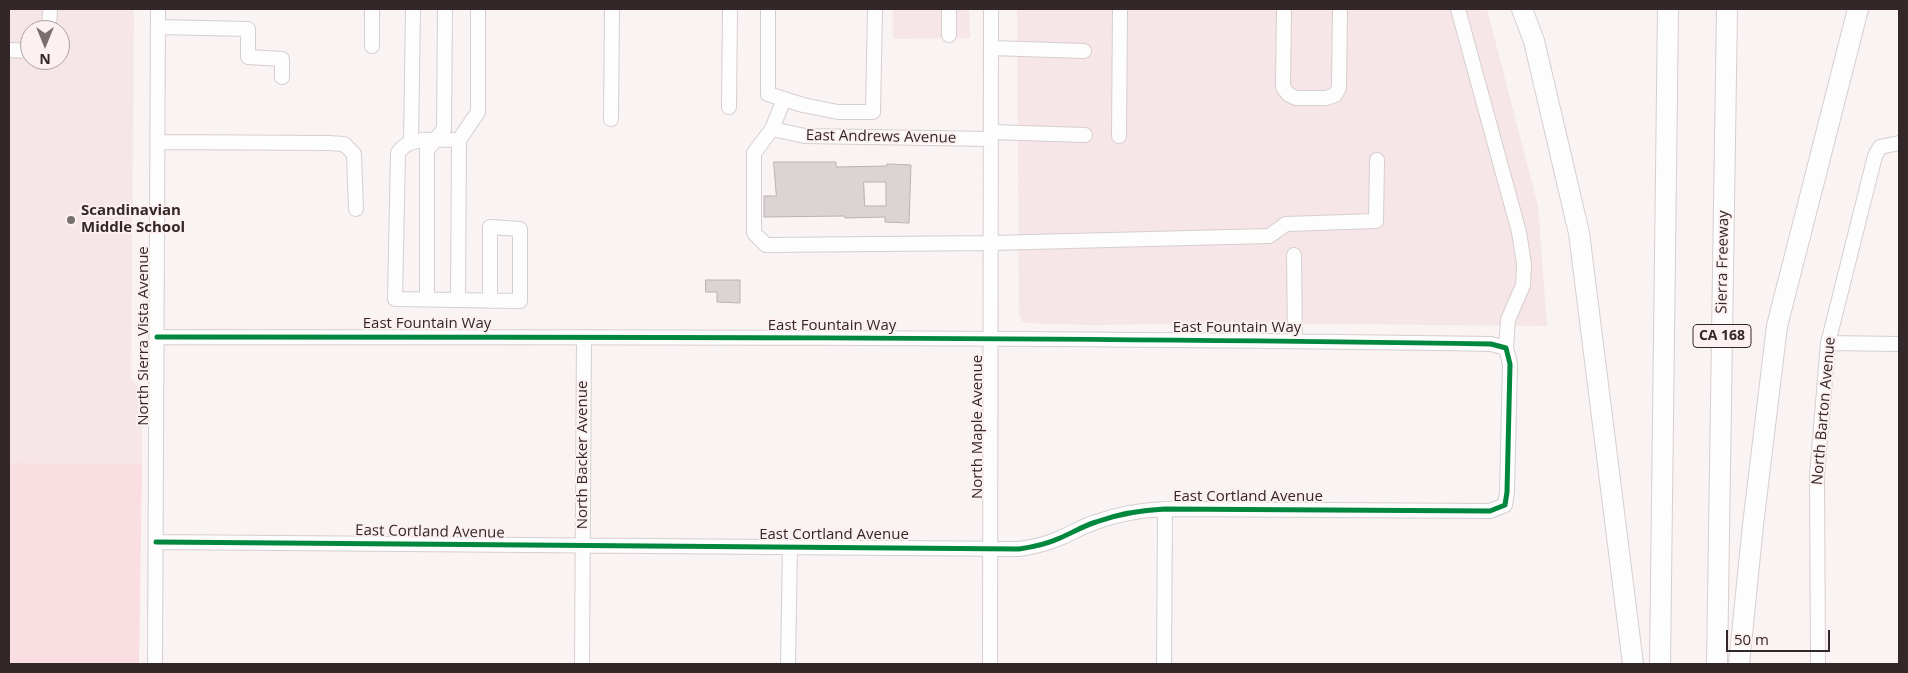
<!DOCTYPE html>
<style>
body{margin:0}
#map{position:relative;width:1908px;height:673px;overflow:hidden;background:#f9f3f3;font-family:"Open Sans",sans-serif}
canvas{display:block}
.frame{position:absolute;inset:0;border:10px solid #332729;pointer-events:none}
.north{position:absolute;left:20px;top:20px;width:50px;height:50px;box-sizing:border-box;background:#fcf0f1;border:1px solid #aca0a1;border-radius:50%;rotate:180deg;font-size:14px;font-weight:700;line-height:20px;text-align:center;color:#332729}
.north::after{content:'';display:block;margin:auto;width:18px;height:22px;background:#786e70;clip-path:polygon(50% 0,100% 100%,50% 72%,0 100%)}
.scale{position:absolute;left:1726px;top:630px;width:104px;height:22px;box-sizing:border-box;border:2px solid #332729;border-top:0;padding-left:6px;font-size:15px;line-height:18px;white-space:nowrap;color:#332729;-webkit-text-stroke:4px #fcf0f1;paint-order:stroke}
</style>
<div id="map">
<canvas width="1908" height="673"></canvas>
<div class="frame"></div>
<div class="north">N</div>
<div class="scale">50 m</div>
</div>
<script>
const ctx = document.querySelector('canvas').getContext('2d');
ctx.lineJoin = 'round';
function fill(path, color) { ctx.fillStyle = color; ctx.fill(path, 'evenodd'); }
function stroke(path, color, width, dash) { ctx.strokeStyle = color; ctx.lineWidth = width; ctx.lineCap = dash ? 'butt' : 'round'; ctx.setLineDash(dash || []); ctx.stroke(path); }
function label(font, color, halo, rows, align = 'center') {
  ctx.font = font + ' "Open Sans",sans-serif'; ctx.lineWidth = 4; ctx.setLineDash([]); ctx.textBaseline = 'middle'; ctx.strokeStyle = halo; ctx.fillStyle = color; for (const [text, x, y, turn = 0] of rows) {
    ctx.save(); ctx.translate(x, y); ctx.rotate((+turn || 0) * Math.PI / 180); ctx.textAlign = isNaN(turn) ? turn : align; if (halo) ctx.strokeText(text, 0, 0); ctx.fillText(text, 0, 0); ctx.restore();
  }
}
const built = new Path2D(`
 M9,9H134L131,379L142,390V464L9,463ZM30,30H60V60H30Z
 M893,9H969L970,38L893,39Z
 M1017,9H1487L1538,206L1547,326L1242,323L1089,325L1025,323L1022,321L1019,315Z`);
const green = new Path2D(`
 M9,463L142,464L139,664H9Z`);
const building = new Path2D(`
 M774,162H836V167L887,166V164L911,165L909,223L885,222V217L845,218V216L764,217V196H776ZM864,182H886V206H865Z
 M706,280H740V303L717,302V292H706Z`);
const minor = new Path2D(`
 M768,9V94L803,105L838,112H873L875,9
 M949,9V35
 M1284,9L1283,87L1288,94L1296,98H1326L1335,95L1339,88L1340,9
 M158,27L248,29V57L282,59V77
 M49,30L50,9
 M372,46V9
 M991,48L1084,51
 M9,50L30,51
 M784,99L772,129L754,153V233L766,245L991,243L1269,236L1286,224L1376,221L1377,160
 M729,107L730,9
 M611,119L612,9
 M772,129L805,136L991,139
 M991,132L1085,135
 M1119,136L1120,9
 M459,140C441,140 409,135 398,153L395,299L520,301V229L490,227V301
 M158,142L328,143L344,144L354,154L356,209
 M411,142L413,9
 M1294,255L1295,341
 M427,299V150L444,129L445,9
 M458,299L459,140L478,112V9
 M157,337C601,337 1046,337 1491,344L1506,348
 M1828,343L1899,344
 M156,542L1019,549C1033,547 1047,544 1060,538C1072,533 1083,526 1096,522C1118,514 1141,510 1165,509L1490,511L1505,505L1507,492L1510,364L1506,348L1508,320L1523,285L1524,264L1519,232L1458,9
 M155,664L158,9
 M582,664L584,337
 M788,664L790,547
 M990,664L991,9
 M1164,664L1165,509
 M1818,664L1817,475L1828,343L1875,156L1880,147L1899,143`);
const highway = new Path2D(`
 M1522,9L1534,41L1579,233L1633,664
 M1660,664L1668,9
 M1717,664L1727,9
 M1739,664L1753,525L1777,326L1858,9`);
const cycleway = new Path2D(`
 M156,542L1019,549C1033,547 1047,544 1060,538C1072,533 1083,526 1096,522C1118,514 1141,510 1165,509L1490,511L1505,505L1507,492L1510,364L1506,348L1491,344C1046,337 601,337 157,337`);
const markers = [
 [71,220,5,"#786e70"]
];
const shields = [
 [1722,336,58]
];
const shieldNames = [
 ["CA 168",1722,336]
];
const streetNames = [
 ["East Andrews Avenue",881,137,1],
 ["Sierra Freeway",1723,262,-89],
 ["East Fountain Way",427,324],
 ["East Fountain Way",832,326],
 ["East Fountain Way",1237,328],
 ["North Sierra Vista Avenue",144,336,-90],
 ["North Barton Avenue",1824,411,-85],
 ["North Maple Avenue",978,427,-90],
 ["North Backer Avenue",583,455,-90],
 ["East Cortland Avenue",1248,497],
 ["East Cortland Avenue",430,532,1],
 ["East Cortland Avenue",834,535]
];
const poiNames = [
 ["Scandinavian",81,211],
 ["Middle School",81,228]
];
fill(built, '#f6e6e8');
fill(green, '#fadee1');
fill(building, '#dcd4d4');
stroke(building, '#b9b2b2', 1);
stroke(minor, '#d6cecf', 16);
stroke(highway, '#d6cecf', 22);
stroke(minor, '#fefdfd', 14);
stroke(highway, '#fefdfd', 20);
stroke(cycleway, '#00873e', 5);
for (const [x, y, r, color] of markers) { const dot = new Path2D(); dot.arc(x, y, r, 0, 2 * Math.PI); ctx.fillStyle = color; ctx.fill(dot); stroke(dot, '#fcf0f1', 2); }
for (const [x, y, w] of shields) { const box = new Path2D(); box.roundRect(x - w / 2, y - 11.5, w, 23, 4); ctx.fillStyle = '#fcf0f1'; ctx.fill(box); stroke(box, '#332729', 1); }
label('bold 14px', '#332729', null, shieldNames);
label('15px', '#332729', '#fcf0f1', streetNames);
label('bold 15px', '#332729', '#fcf0f1', poiNames, 'left');
</script>
